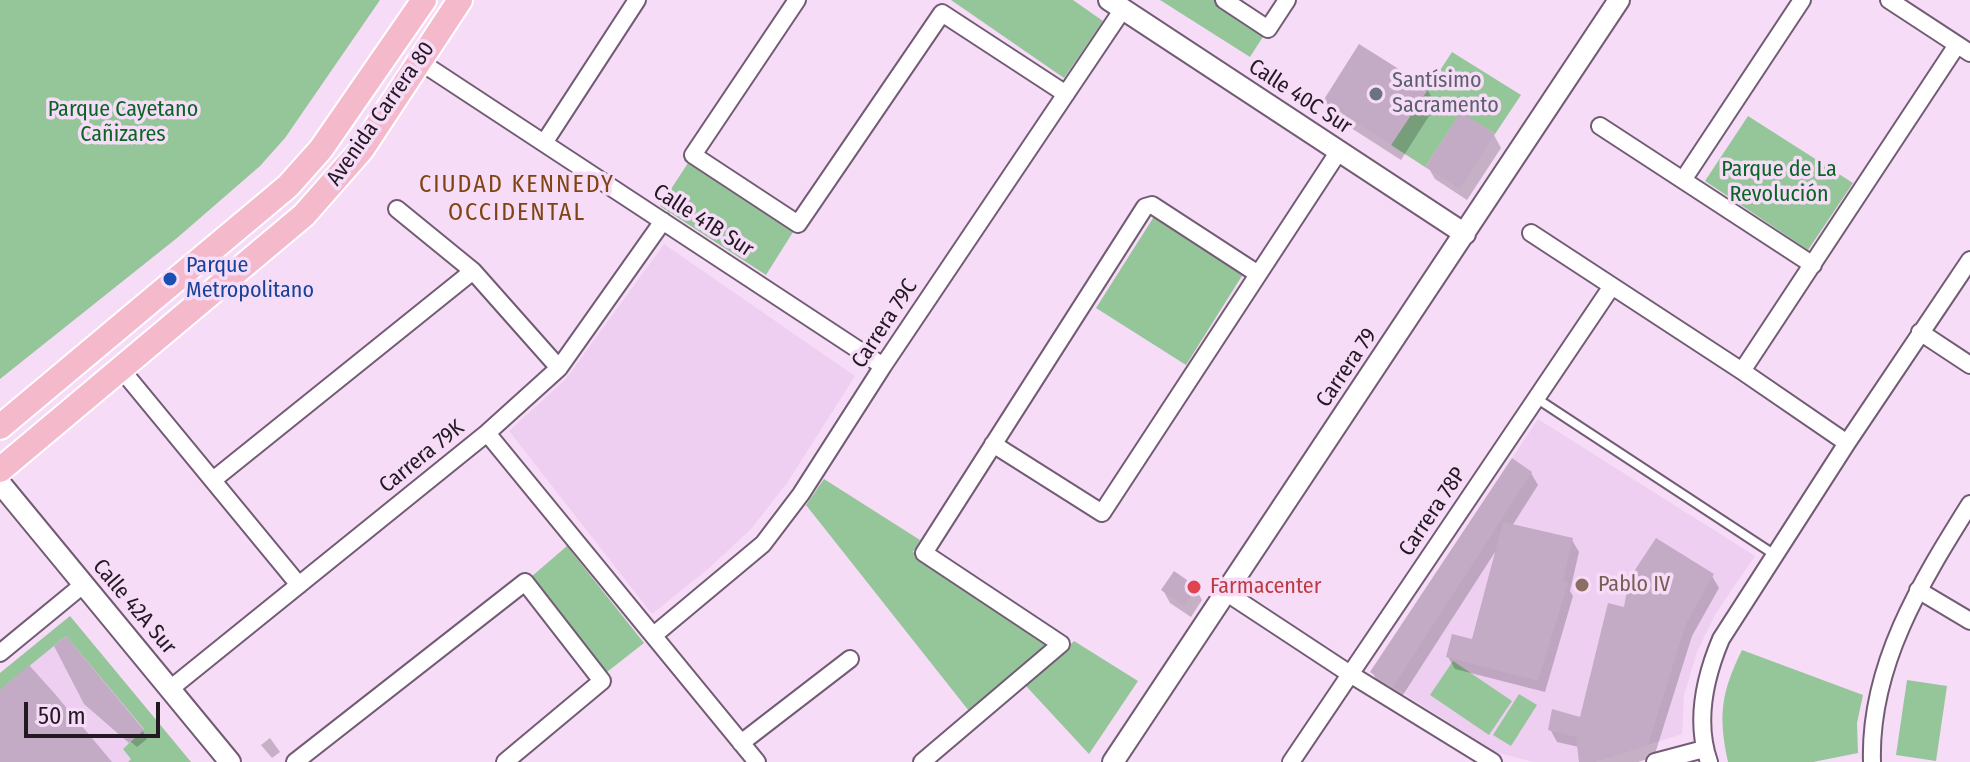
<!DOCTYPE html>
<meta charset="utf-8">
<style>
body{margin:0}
#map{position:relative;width:1970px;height:762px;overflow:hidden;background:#f7dcf8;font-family:"Fira Sans Condensed",sans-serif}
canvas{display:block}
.scale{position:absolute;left:24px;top:702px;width:136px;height:36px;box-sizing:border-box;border:4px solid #221923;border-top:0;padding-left:10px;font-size:24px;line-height:28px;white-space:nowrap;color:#221923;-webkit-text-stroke:6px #f7dcf8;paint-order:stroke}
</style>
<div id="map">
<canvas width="1970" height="762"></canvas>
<div class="scale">50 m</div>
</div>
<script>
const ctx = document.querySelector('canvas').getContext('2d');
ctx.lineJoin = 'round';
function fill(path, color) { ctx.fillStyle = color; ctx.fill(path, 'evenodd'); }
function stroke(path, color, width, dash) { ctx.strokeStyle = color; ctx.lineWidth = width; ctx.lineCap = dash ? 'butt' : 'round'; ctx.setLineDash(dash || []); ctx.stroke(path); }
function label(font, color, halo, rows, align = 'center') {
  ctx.font = font + ' "Fira Sans Condensed",sans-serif'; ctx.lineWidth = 7; ctx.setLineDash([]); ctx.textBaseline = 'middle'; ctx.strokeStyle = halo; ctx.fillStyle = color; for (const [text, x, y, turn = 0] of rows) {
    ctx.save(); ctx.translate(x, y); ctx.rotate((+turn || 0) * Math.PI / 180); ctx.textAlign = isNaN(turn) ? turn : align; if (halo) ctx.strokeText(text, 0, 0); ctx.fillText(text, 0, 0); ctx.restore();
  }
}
const built = new Path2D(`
 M664,244L855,376L787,483L751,529L708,569L652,614L509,431L565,380Z
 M1538,419L1755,556L1716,613L1697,652L1684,695L1682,734L1594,762H1533L1495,752L1370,672Z
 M70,616L191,762H0V673Z`);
const green = new Path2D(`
 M0,0H380L285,138L260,166L177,238L0,379Z
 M951,0H1073L1103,21L1064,78Z
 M1160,0H1215L1266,32L1250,57Z
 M1452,52L1521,95L1495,134L1461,113L1425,167L1391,145Z
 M1748,116L1853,183L1808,250L1705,181Z
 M688,163L793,232L766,275L660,206Z
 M1155,215L1245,271L1186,365L1096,308Z
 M824,479L920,540L913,552L1062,653L1074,641L1138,681L1089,754L1014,673L969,711L806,505Z
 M567,546L644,643L607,672L531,577Z
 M70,616L191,762H128L131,759L123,749L144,729L66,636L0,690V673Z
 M1742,650L1863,695L1857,723L1858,753L1813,762H1728C1718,715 1721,693 1742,650Z
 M1453,661L1512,701L1489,735L1430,695Z
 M1907,680L1947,686L1936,761L1896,755Z
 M1519,694L1537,705L1511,746L1493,735Z`);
const shadow = new Path2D(`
 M1427,89L1436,105L1401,160L1334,117L1325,101Z
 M1494,135L1501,148L1467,200L1435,179L1428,167Z
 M1531,473L1538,485L1512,526L1572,540L1579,552L1570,591L1573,596L1545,692L1455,669L1448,657L1473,641L1497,549L1401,698L1379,684L1372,672Z
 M1712,576L1719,588L1692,636L1654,757L1638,762H1581L1579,747L1557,742L1550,729L1581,719L1626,610Z
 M1195,588L1202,600L1191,617L1170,603L1163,590Z
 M86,703L143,731L147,739L137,747Z
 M270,738L280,752L272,758L261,745Z`);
const building = new Path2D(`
 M1359,44L1429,88L1391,145L1323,101Z
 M1461,112L1495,134L1460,189L1425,167Z
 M1512,458L1532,472L1393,687L1370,672Z
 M1503,522L1573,538L1563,581L1568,583L1538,681L1446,657L1452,634L1472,639Z
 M1656,538L1714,574L1686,624L1648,745L1594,762H1579L1576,737L1548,730L1552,709L1580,717L1608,603L1624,607L1629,579Z
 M1174,571L1197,587L1184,606L1161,590Z
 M66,636L144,730L129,743L84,704L54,646Z
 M29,665L55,694L112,762H0V690Z`);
const service = new Path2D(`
 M1536,398L1775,555`);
const minor = new Path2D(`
 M797,0L693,155L798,224L942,13L1066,94
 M1224,0L1268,29L1287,0
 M1889,0L1970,53
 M419,61L883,366
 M1600,126L1813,265
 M544,143L637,0
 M1683,180L1802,0
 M397,209L473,271L559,368
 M1531,233L1742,371L1847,443
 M1920,332L1970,365
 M121,369L299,585
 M1742,371L1957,45
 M487,433L757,762
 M993,444L1102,513L1339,151
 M213,480L473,271
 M1918,590L1970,621
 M1227,593L1350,674L1493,762
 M654,635L763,544L801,494L883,366L1123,9
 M0,653L84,584
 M170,689L487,433L559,368L663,221
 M741,743L850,659
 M295,762L525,582L602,681L505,762
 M922,762L1061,644L924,553L1145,207L1152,205L1258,274
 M1291,762L1612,286
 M1655,762L1704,749
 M1709,762C1695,722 1705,677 1721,639L1847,443L1970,260
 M1872,762C1869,666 1921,582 1970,504`);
const tertiary = new Path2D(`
 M1109,0L1465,234
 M0,483L230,762
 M1113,762L1619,0`);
const primary = new Path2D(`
 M0,427L288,186L321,149L424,0
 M0,470L304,215L362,149L460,0`);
const markers = [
 [1376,94,8,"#6b7280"],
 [170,279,8,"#1a4fb4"],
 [1582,585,8,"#8d6e63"],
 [1194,587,8,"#e0444e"]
];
const worshipNames = [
 ["Santísimo",1392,81],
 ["Sacramento",1392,106]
];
const streetNames = [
 ["Calle 40C Sur",1300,97,33],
 ["Avenida Carrera 80",381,114,-55],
 ["Calle 41B Sur",703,221,33],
 ["Carrera 79C",885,324,-57],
 ["Carrera 79",1347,368,-56],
 ["Carrera 79K",422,457,-39],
 ["Carrera 78P",1433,512,-56],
 ["Calle 42A Sur",134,607,50]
];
const parkNames = [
 ["Parque Cayetano",123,110],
 ["Cañizares",123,135],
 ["Parque de La",1779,170],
 ["Revolución",1779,195]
];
const transitNames = [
 ["Parque",186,266],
 ["Metropolitano",186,291]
];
const educationNames = [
 ["Pablo IV",1598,585]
];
const healthNames = [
 ["Farmacenter",1210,587]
];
const neighbourhoodNames = [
 ["CIUDAD KENNEDY",517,185],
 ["OCCIDENTAL",517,213]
];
fill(built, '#eecff1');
fill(green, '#94c699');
fill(shadow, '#0003');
fill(building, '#c3aac5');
stroke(service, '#725c74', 12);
stroke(minor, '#725c74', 20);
stroke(tertiary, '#725c74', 24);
stroke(primary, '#fff', 28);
stroke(service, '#fff', 8);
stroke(minor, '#fff', 16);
stroke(tertiary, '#fff', 20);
stroke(primary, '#f4b9ca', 24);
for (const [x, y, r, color] of markers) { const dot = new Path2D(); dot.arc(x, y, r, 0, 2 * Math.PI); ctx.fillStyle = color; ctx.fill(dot); stroke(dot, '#f7dcf8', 3); }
label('22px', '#5b616d', '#f7dcf8', worshipNames, 'left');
label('22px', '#221923', '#f7dcf8', streetNames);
label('22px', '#086624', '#f7dcf8', parkNames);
label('22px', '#164399', '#f7dcf8', transitNames, 'left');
label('22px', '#785e54', '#f7dcf8', educationNames, 'left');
label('22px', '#be3a42', '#f7dcf8', healthNames, 'left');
ctx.letterSpacing = '2px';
label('24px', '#7f4413', '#f7dcf8', neighbourhoodNames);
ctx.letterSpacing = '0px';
</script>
